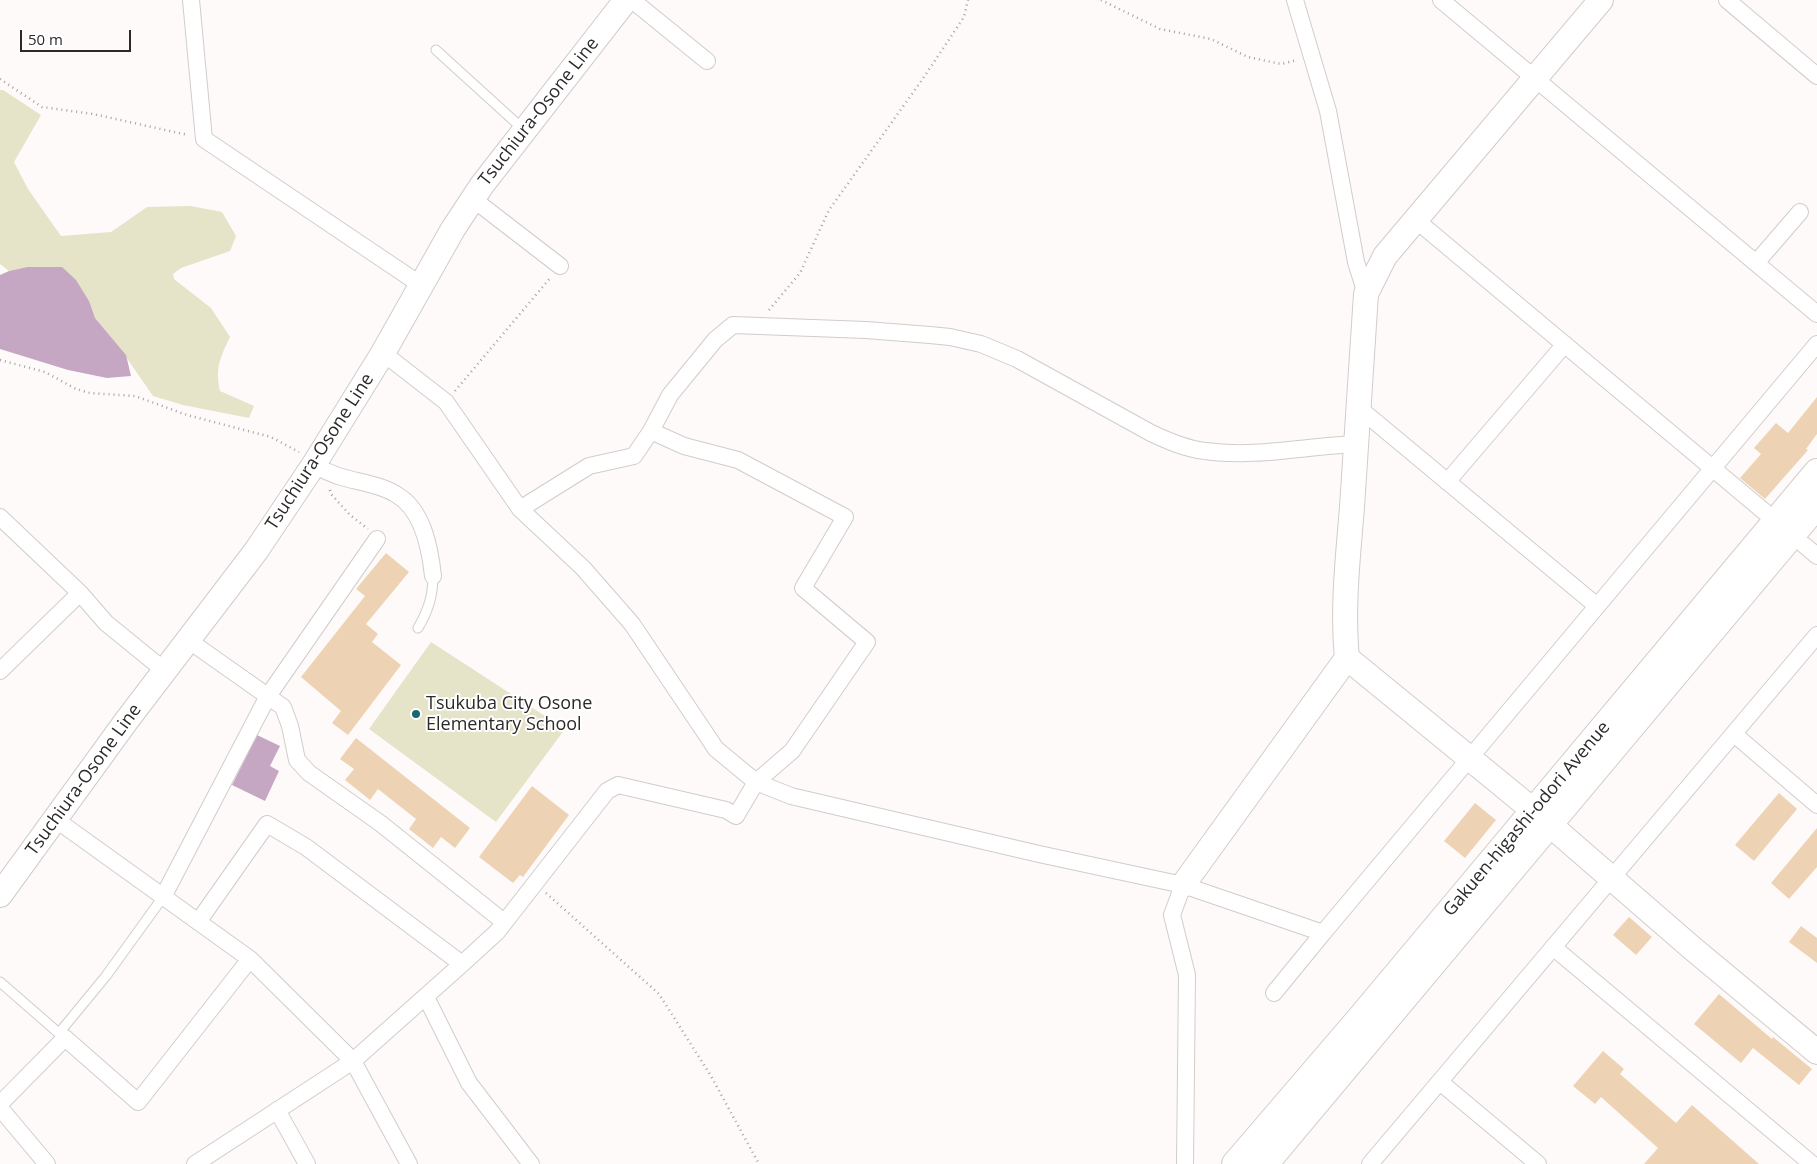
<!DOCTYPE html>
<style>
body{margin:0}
#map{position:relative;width:1817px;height:1164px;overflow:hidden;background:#fefaf9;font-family:"Open Sans",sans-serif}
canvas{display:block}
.scale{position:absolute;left:20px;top:30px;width:111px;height:22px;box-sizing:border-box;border:2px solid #2c2929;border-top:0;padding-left:6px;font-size:15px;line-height:18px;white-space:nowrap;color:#2c2929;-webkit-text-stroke:4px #fff;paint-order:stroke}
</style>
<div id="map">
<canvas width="1817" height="1164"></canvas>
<div class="scale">50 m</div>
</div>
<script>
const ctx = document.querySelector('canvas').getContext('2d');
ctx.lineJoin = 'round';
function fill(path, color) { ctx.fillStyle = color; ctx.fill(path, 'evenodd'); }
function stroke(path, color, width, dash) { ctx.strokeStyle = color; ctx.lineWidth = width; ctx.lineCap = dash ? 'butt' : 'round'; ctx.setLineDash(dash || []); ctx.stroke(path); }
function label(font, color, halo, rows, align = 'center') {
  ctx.font = font + ' "Open Sans",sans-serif'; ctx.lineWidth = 4; ctx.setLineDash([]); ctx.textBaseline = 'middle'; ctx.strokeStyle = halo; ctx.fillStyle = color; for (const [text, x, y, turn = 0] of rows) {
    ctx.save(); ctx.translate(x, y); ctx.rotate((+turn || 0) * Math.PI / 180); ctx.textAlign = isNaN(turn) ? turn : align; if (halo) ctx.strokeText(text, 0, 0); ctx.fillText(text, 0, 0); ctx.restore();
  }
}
const green = new Path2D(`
 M0,90H3L41,115L14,162L28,189L61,236L111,232L147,207L191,206L222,212L236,236L230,251L181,268L173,274L174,279L211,308L230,337C220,358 215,368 220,391L254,406L249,418L183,405L153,396L119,347L95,318L27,267L9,271L0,264Z
 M431,642L565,729L496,822L369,729Z`);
const water = new Path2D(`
 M27,267H62L76,280L89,301L95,318L126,355L131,376L107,378L68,370L0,349V275L9,271Z
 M257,735L280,746L270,766L279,771L265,801L232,785Z`);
const building = new Path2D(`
 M1817,397V434L1806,449L1808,450L1765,499L1740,478L1761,454L1754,448L1776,423L1788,433Z
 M386,553L409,572L366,624L378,634L372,642L401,665L348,735L332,723L341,711L301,677L365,596L356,589Z
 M356,738L470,828L455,848L441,837L433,848L409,829L416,819L378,789L370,800L345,780L354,769L340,759Z
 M532,786L569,815L523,877L520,875L513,883L479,857Z
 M1779,793L1797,809L1754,861L1735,845Z
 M1475,803L1496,820L1465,858L1444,841Z
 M1817,828V867L1789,899L1771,883Z
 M1629,917L1652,937L1636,955L1613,935Z
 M1801,926L1817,938V963L1789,942Z
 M1719,994L1772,1039L1773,1037L1812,1069L1799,1085L1753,1048L1741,1063L1694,1024Z
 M1603,1051L1624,1069L1620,1074L1676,1123L1692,1105L1759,1164H1644L1658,1148L1601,1097L1595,1104L1573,1086Z`);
const path = new Path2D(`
 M1101,0L1160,29L1211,39L1248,57L1281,64L1297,60
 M0,79L42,107L93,114L188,135
 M769,310L800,273L829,210L922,80L964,17L968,0
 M0,360L45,372L76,389L90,393L135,396L187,415L271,437L299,452
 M455,391L551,277
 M330,490L331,494L350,515L368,529
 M546,893L659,994L711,1076L759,1164`);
const lane = new Path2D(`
 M436,50L524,130
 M418,628C428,611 433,596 433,576
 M0,982L62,1036
 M59,1033L106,976L163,897`);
const street = new Path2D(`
 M191,0L204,139L421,285
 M632,0L707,61
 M1295,0L1328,111L1356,262L1366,294
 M1441,0L1817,314
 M1727,0L1817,76
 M473,199L560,266
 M1416,220L1766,513
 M1756,263L1800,212
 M383,353L446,402L520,509L583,568L632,624L716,749L756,782L791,796L1039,854L1183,885L1323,933L1817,344
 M1360,409L1597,606
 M313,466C322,469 330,473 338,476C357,482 380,484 397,495C423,510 430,548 433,576
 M1447,482L1565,344
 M520,509L589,466L634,456L651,431L670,395L715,340L733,325L866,330L930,335L950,337L981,344L1017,359L1151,433C1168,441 1186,449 1205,451C1256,458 1306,446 1357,444
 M0,517L80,593L106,623L165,671
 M1804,545L1817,556
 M188,640L283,707L290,726L297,760L309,773L380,823L504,922
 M0,671L80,593
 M1734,734L1817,805
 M55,819L250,959L353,1061L409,1164
 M1183,885L1172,915L1187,975L1185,1164
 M163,897L268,696L377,539
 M198,922L267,824L306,847L462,964
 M1553,947L1812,1164
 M1274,993L1323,933
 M426,997L469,1083L531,1164
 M1440,1082L1538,1164
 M0,1104L65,1038L138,1102L250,959
 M0,1108L47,1164
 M277,1110L307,1164
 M195,1164L353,1061L462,964L497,932L607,791L618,785L726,810L736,816L756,782L792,751L867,642L803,588L845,517L738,460L684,446L651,431
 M1370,1164L1817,635`);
const secondary = new Path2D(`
 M1347,658L1534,811L1692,948L1817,1052
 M1183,885L1347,658C1342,608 1348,557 1352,507C1357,436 1362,365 1366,294L1385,256L1601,0
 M0,895L127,720L256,551L313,466L383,353L453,229L482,185L626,0`);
const primary = new Path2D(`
 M1235,1164L1361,1017L1817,472
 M1265,1164L1817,505`);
const markers = [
 [416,714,5,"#1b676e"]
];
const streetNames = [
 ["Tsuchiura-Osone Line",539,112,-52],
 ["Tsuchiura-Osone Line",320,452,-57],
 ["Tsuchiura-Osone Line",84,780,-54],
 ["Gakuen-higashi-odori Avenue",1527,819,-50]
];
const poiNames = [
 ["Tsukuba City Osone",426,704],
 ["Elementary School",426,725]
];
fill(green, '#e5e3c8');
fill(water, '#c5a7c3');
fill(building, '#eed2b4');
stroke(lane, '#d2ccca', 11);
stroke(street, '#d2ccca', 18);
stroke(secondary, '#d2ccca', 26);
stroke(primary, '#d2ccca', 28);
stroke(path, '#a5a1a1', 2.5, [1, 4]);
stroke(lane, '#fff', 9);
stroke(street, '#fff', 16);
stroke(secondary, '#fff', 24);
stroke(primary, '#fff', 26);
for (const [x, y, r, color] of markers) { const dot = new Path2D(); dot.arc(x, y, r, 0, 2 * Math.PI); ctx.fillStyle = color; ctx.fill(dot); stroke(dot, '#fff', 2); }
label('18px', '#2c2929', '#fff', streetNames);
label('18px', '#2c2929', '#fff', poiNames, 'left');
</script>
